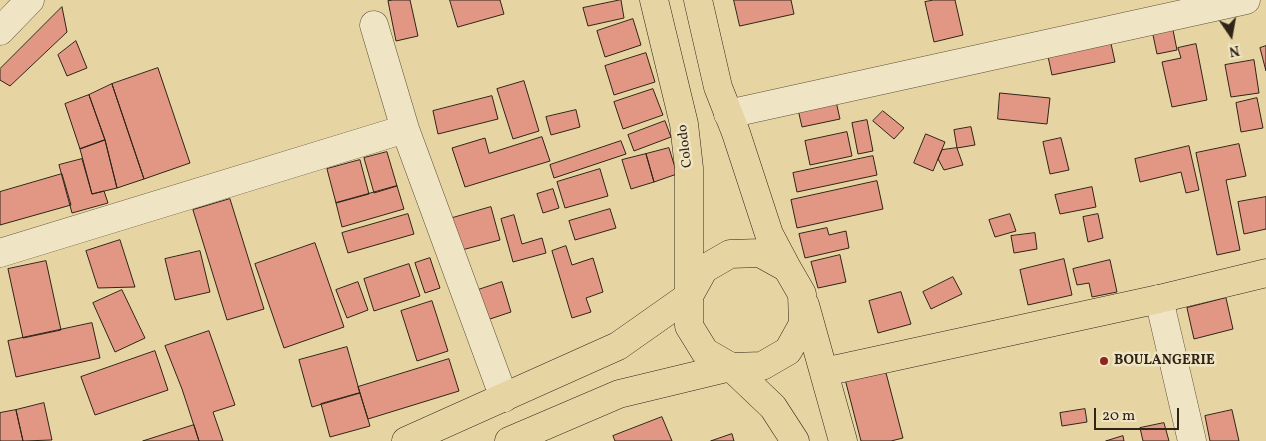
<!DOCTYPE html>
<style>
body{margin:0}
#map{position:relative;width:1266px;height:441px;overflow:hidden;background:#e6d5a3;font-family:Vollkorn,serif}
canvas{display:block}
.north{position:absolute;left:1206px;top:10px;width:50px;height:50px;-webkit-text-stroke:4px #efe4c3;paint-order:stroke;rotate:168deg;font-size:14px;font-weight:700;line-height:20px;text-align:center;color:#302417}
.north::after{content:'';display:block;margin:auto;width:18px;height:22px;background:#302417;clip-path:polygon(50% 0,100% 100%,50% 72%,0 100%)}
.scale{position:absolute;left:1094px;top:408px;width:85px;height:22px;box-sizing:border-box;border:2px solid #302417;border-top:0;padding-left:6px;font-size:15px;line-height:18px;white-space:nowrap;color:#302417;-webkit-text-stroke:4px #efe4c3;paint-order:stroke}
</style>
<div id="map">
<canvas width="1266" height="441"></canvas>
<div class="north">N</div>
<div class="scale">20 m</div>
</div>
<script>
const ctx = document.querySelector('canvas').getContext('2d');
ctx.lineJoin = 'round';
function fill(path, color) { ctx.fillStyle = color; ctx.fill(path, 'evenodd'); }
function stroke(path, color, width, dash) { ctx.strokeStyle = color; ctx.lineWidth = width; ctx.lineCap = dash ? 'butt' : 'round'; ctx.setLineDash(dash || []); ctx.stroke(path); }
function label(font, color, halo, rows, align = 'center') {
  ctx.font = font + ' Vollkorn,serif'; ctx.lineWidth = 5; ctx.setLineDash([]); ctx.textBaseline = 'middle'; ctx.strokeStyle = halo; ctx.fillStyle = color; for (const [text, x, y, turn = 0] of rows) {
    ctx.save(); ctx.translate(x, y); ctx.rotate((+turn || 0) * Math.PI / 180); ctx.textAlign = isNaN(turn) ? turn : align; if (halo) ctx.strokeText(text, 0, 0); ctx.fillText(text, 0, 0); ctx.restore();
  }
}
const building = new Path2D(`
 M394,0H410L418,36L396,41L388,1Z
 M450,0H500L504,14L458,27Z
 M621,0L624,18L588,26L583,8Z
 M734,0H791L794,14L740,26Z
 M934,0H955L963,35L934,42L925,2Z
 M62,7L67,32L10,86L0,80V69Z
 M633,19L641,45L605,57L597,31Z
 M1173,30L1177,50L1157,54L1153,35Z
 M1110,39L1115,62L1052,75L1047,52Z
 M76,41L87,68L67,76L58,55Z
 M1196,44L1207,100L1172,107L1162,62L1181,58L1178,48Z
 M1266,46V71L1260,48Z
 M646,53L655,82L614,95L605,66Z
 M1254,60L1259,93L1231,97L1225,65Z
 M158,68L190,163L144,179L112,84Z
 M524,81L539,131L513,139L497,89Z
 M112,84L144,179L117,188L105,140L89,95Z
 M653,89L663,115L623,129L614,102Z
 M1000,93L1050,98L1047,124L998,119Z
 M89,95L105,140L80,149L65,104Z
 M492,96L498,119L438,134L433,111Z
 M835,97L840,119L802,127L797,105Z
 M1257,98L1263,128L1241,132L1236,103Z
 M576,110L580,127L551,135L546,117Z
 M883,111L904,128L894,139L873,121Z
 M867,120L873,151L858,154L852,123Z
 M665,121L671,137L634,151L628,135Z
 M971,127L975,145L957,148L954,130Z
 M847,132L852,156L810,165L805,141Z
 M926,134L945,142L933,171L914,163Z
 M542,137L550,161L465,187L452,148L485,138L489,153Z
 M1061,138L1069,170L1050,174L1043,142Z
 M105,140L117,188L92,194L80,149Z
 M621,141L626,154L554,178L550,165Z
 M1239,144L1246,176L1226,180L1240,250L1217,255L1196,153Z
 M1189,146L1199,190L1186,193L1181,172L1140,182L1135,159Z
 M669,148L677,174L654,182L646,154Z
 M957,148L963,165L944,170L938,159L942,150Z
 M387,152L397,186L374,193L364,158Z
 M646,154L654,182L631,189L622,160Z
 M873,156L877,175L797,192L793,173Z
 M82,159L92,194L104,191L108,203L72,213L59,165Z
 M360,160L369,194L336,203L327,169Z
 M600,169L608,196L565,208L557,182Z
 M62,174L71,205L0,225V192Z
 M877,181L883,209L797,228L791,200Z
 M397,186L404,209L342,227L336,203Z
 M1092,187L1096,207L1060,214L1055,195Z
 M553,189L559,208L543,213L537,194Z
 M1266,197V229L1244,234L1238,202Z
 M230,199L264,309L227,320L193,210Z
 M491,207L500,240L458,251L449,219Z
 M610,209L616,228L575,240L569,221Z
 M408,214L414,234L348,253L342,233Z
 M1010,214L1016,231L995,237L989,220Z
 M1098,214L1103,238L1088,242L1083,217Z
 M514,215L522,244L542,238L546,253L513,262L501,219Z
 M827,228L829,235L846,231L849,248L805,258L799,234Z
 M1035,233L1037,249L1014,253L1011,236Z
 M120,240L135,287L98,288L86,251Z
 M315,243L344,327L284,348L255,264Z
 M566,246L572,265L593,258L603,292L586,298L591,312L572,318L552,251Z
 M200,251L210,292L175,300L165,259Z
 M840,255L846,282L818,288L811,262Z
 M430,258L440,288L425,293L415,263Z
 M1064,259L1072,295L1028,305L1020,270Z
 M1110,260L1117,292L1092,297L1089,283L1077,285L1073,269Z
 M46,261L61,330L23,338L8,269Z
 M409,264L420,296L374,311L364,279Z
 M953,277L962,294L931,309L923,292Z
 M358,282L368,310L347,318L336,290Z
 M502,282L511,312L481,322L472,292Z
 M122,290L145,338L115,352L93,303Z
 M901,292L911,324L878,333L869,301Z
 M1226,298L1233,329L1194,339L1187,308Z
 M432,301L448,351L417,361L401,311Z
 M92,323L100,358L16,377L8,341Z
 M209,331L235,405L213,412L223,441H199L182,389L165,346Z
 M347,347L360,393L312,407L299,360Z
 M155,351L168,390L95,415L81,377Z
 M449,359L459,391L368,419L358,387Z
 M885,369L903,438L891,441H861L845,379Z
 M360,393L370,426L330,437L321,404Z
 M44,403L52,440L23,441L16,410Z
 M1085,409L1087,422L1062,426L1060,413Z
 M16,410L23,441H0V413Z
 M1232,410L1239,441H1210L1205,416Z
 M662,417L672,441H615L613,436Z
 M1164,423L1169,441H1143L1140,428Z
 M194,425L199,441H143Z
 M732,434L734,441H711Z
 M1123,436L1124,441H1106Z`);
const minor = new Path2D(`
 M374,25L405,129L504,398
 M0,31L30,0
 M728,114L1246,0
 M0,253L405,129
 M1159,299L1192,441`);
const major = new Path2D(`
 M698,0L718,87L736,133L769,234L787,268
 M805,305L843,441
 M824,372L1159,299L1266,273
 M406,441L618,346L689,296V168L684,124L654,0
 M509,441L619,394L731,367L762,366L788,351L803,324L802,294L787,268L760,253L730,254L704,269L689,296V326L705,352L731,367L773,407L795,441`);
const markers = [
 [1104,361,5,"#8f2418"]
];
const streetNames = [
 ["Colodo",686,146,-97]
];
const poiNames = [
 ["BOULANGERIE",1114,361]
];
fill(building, '#e29784');
stroke(building, '#302417', 1);
stroke(minor, '#5e503a', 29);
stroke(major, '#302417', 29);
stroke(minor, '#efe4c3', 28);
stroke(major, '#e6d5a3', 28);
for (const [x, y, r, color] of markers) { const dot = new Path2D(); dot.arc(x, y, r, 0, 2 * Math.PI); ctx.fillStyle = color; ctx.fill(dot); stroke(dot, '#efe4c3', 2); }
label('14px', '#302417', '#efe4c3', streetNames);
label('bold 14px', '#302417', '#efe4c3', poiNames, 'left');
</script>
